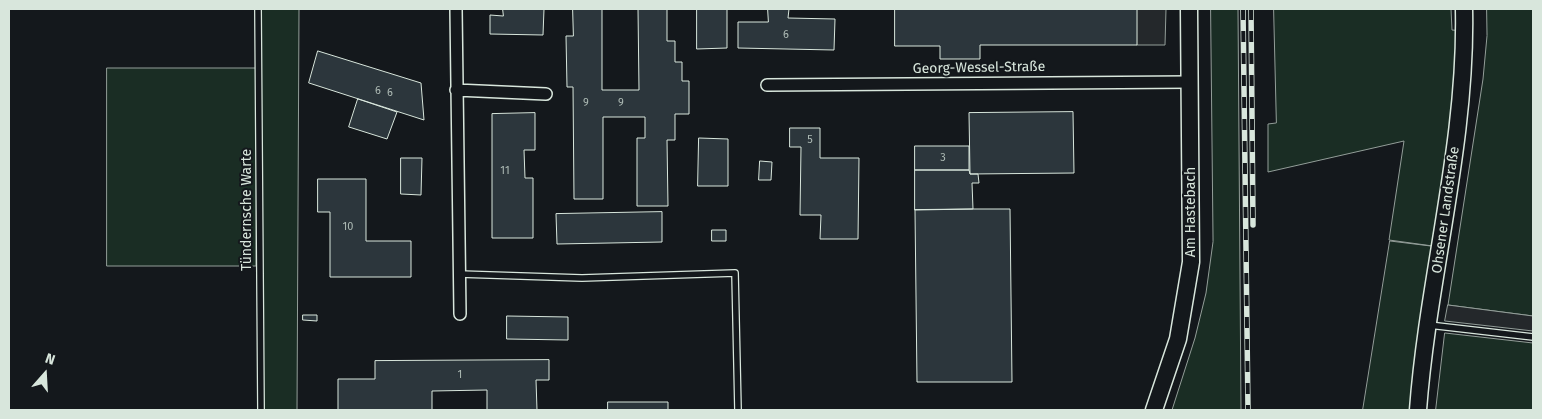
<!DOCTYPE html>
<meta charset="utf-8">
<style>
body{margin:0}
#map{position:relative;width:1542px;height:419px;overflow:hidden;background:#14181c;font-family:"Fira Sans",sans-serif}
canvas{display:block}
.frame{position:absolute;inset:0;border:10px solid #d8e6dc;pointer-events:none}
.north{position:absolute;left:20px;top:349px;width:50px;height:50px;-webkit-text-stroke:4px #14181c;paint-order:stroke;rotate:19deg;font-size:14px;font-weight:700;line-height:20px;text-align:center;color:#d8e6dc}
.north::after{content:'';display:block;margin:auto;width:18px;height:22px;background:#d8e6dc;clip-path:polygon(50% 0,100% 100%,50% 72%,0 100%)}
</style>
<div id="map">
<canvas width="1542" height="419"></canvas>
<div class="frame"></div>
<div class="north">N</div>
</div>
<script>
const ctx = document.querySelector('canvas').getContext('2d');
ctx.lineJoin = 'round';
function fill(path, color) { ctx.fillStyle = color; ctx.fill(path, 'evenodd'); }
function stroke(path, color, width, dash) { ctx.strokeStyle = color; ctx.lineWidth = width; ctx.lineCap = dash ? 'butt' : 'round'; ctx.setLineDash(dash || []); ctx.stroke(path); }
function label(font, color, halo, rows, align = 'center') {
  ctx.font = font + ' "Fira Sans",sans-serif'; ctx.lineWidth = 4; ctx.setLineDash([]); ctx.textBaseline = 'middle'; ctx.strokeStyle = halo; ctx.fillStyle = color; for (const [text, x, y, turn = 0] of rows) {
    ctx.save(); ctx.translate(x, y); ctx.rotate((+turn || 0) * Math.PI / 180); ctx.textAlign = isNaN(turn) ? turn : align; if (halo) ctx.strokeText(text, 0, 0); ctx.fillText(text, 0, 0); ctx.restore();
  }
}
const green = new Path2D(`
 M259,9H299L297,410H262Z
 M1211,9H1238L1241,410H1172L1195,338L1206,293L1213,242Z
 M1274,9H1451L1452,30L1465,31L1440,247L1389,240L1404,141L1268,172V124L1276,123Z
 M1487,9H1533V316L1448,305L1483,79L1487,36Z
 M107,68H257L256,266H107Z
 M1390,241L1439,247L1417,410H1363Z
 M1445,333L1533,343V410H1436Z`);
const parking = new Path2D(`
 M1137,9H1166L1165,45H1137Z
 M1448,305L1533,316V331L1445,321Z`);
const building = new Path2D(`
 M503,9H544L543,35L490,34V15L503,16Z
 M573,9H602V90H639L638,9H667V41H675V62H682V81H689V114H675V140H667L668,206H637V138H645V117H603V199H574L573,87H567L566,36H573Z
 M697,9H727V48L697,49Z
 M768,9H789L788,18L835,19L834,50L738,48V22H768Z
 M895,9H1137V45H980V59H940V46H895Z
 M318,51L421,83L424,120L309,83Z
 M358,99L397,112L387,139L349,127Z
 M1073,112L1074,173L970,174L969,113Z
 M535,113V150H524L525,178H533V238H492V114Z
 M790,128H820V158H859L858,239H820L821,215H800L801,147H790Z
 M699,138L728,139V186H698Z
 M915,146H969V170H915Z
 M401,158H422L421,195L401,194Z
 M760,161L772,162L771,180H759Z
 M915,170H969L970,174H978L979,183H972L973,209L915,210Z
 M318,179H366V241H411V277H330V212H318Z
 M973,209H1010L1012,382H917L915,210Z
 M662,212V242L557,244L556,214Z
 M712,230H726V241H712Z
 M303,315H317V321L303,320Z
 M507,316L568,317V340L507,339Z
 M549,360V380H536L537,410H487V390L432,391V410H338V379H375V361Z
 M608,402H668V410H608Z`);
const lane = new Path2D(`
 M258,9L261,410
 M459,274L582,278L735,273L738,410
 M1429,325L1533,337`);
const street = new Path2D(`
 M456,9L460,314
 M767,85L1190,82
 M456,90L546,94`);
const secondary = new Path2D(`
 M1154,410L1178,339L1191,262L1189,9
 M1418,410C1428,276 1467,144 1464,9`);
const rail = new Path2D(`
 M1243,9L1248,410
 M1251,9L1253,225`);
const numberNames = [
 ["6",786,35],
 ["6",378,91],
 ["6",390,93],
 ["9",586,103],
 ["9",621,103],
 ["5",810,140],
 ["3",943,158],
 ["11",505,171],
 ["10",348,227],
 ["1",460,375]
];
const streetNames = [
 ["Georg-Wessel-Straße",979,68,-1],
 ["Tündernsche Warte",247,210,-90],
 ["Ohsener Landstraße",1446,210,-82],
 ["Am Hastebach",1191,212,-90]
];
fill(green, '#1a2d24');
stroke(green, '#939e99', 1);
fill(parking, '#24282b');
stroke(parking, '#939e99', 1);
fill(building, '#2c363c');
stroke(building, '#d8e6dc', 1);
stroke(lane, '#d8e6dc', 8);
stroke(street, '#d8e6dc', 14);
stroke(secondary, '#d8e6dc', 19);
stroke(lane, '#14181c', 5.5);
stroke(street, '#14181c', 11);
stroke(secondary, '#14181c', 16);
stroke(rail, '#d8e6dc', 5.5);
stroke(rail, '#14181c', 4, [11]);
label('11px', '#adbab4', null, numberNames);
label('14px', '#d8e6dc', '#14181c', streetNames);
</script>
